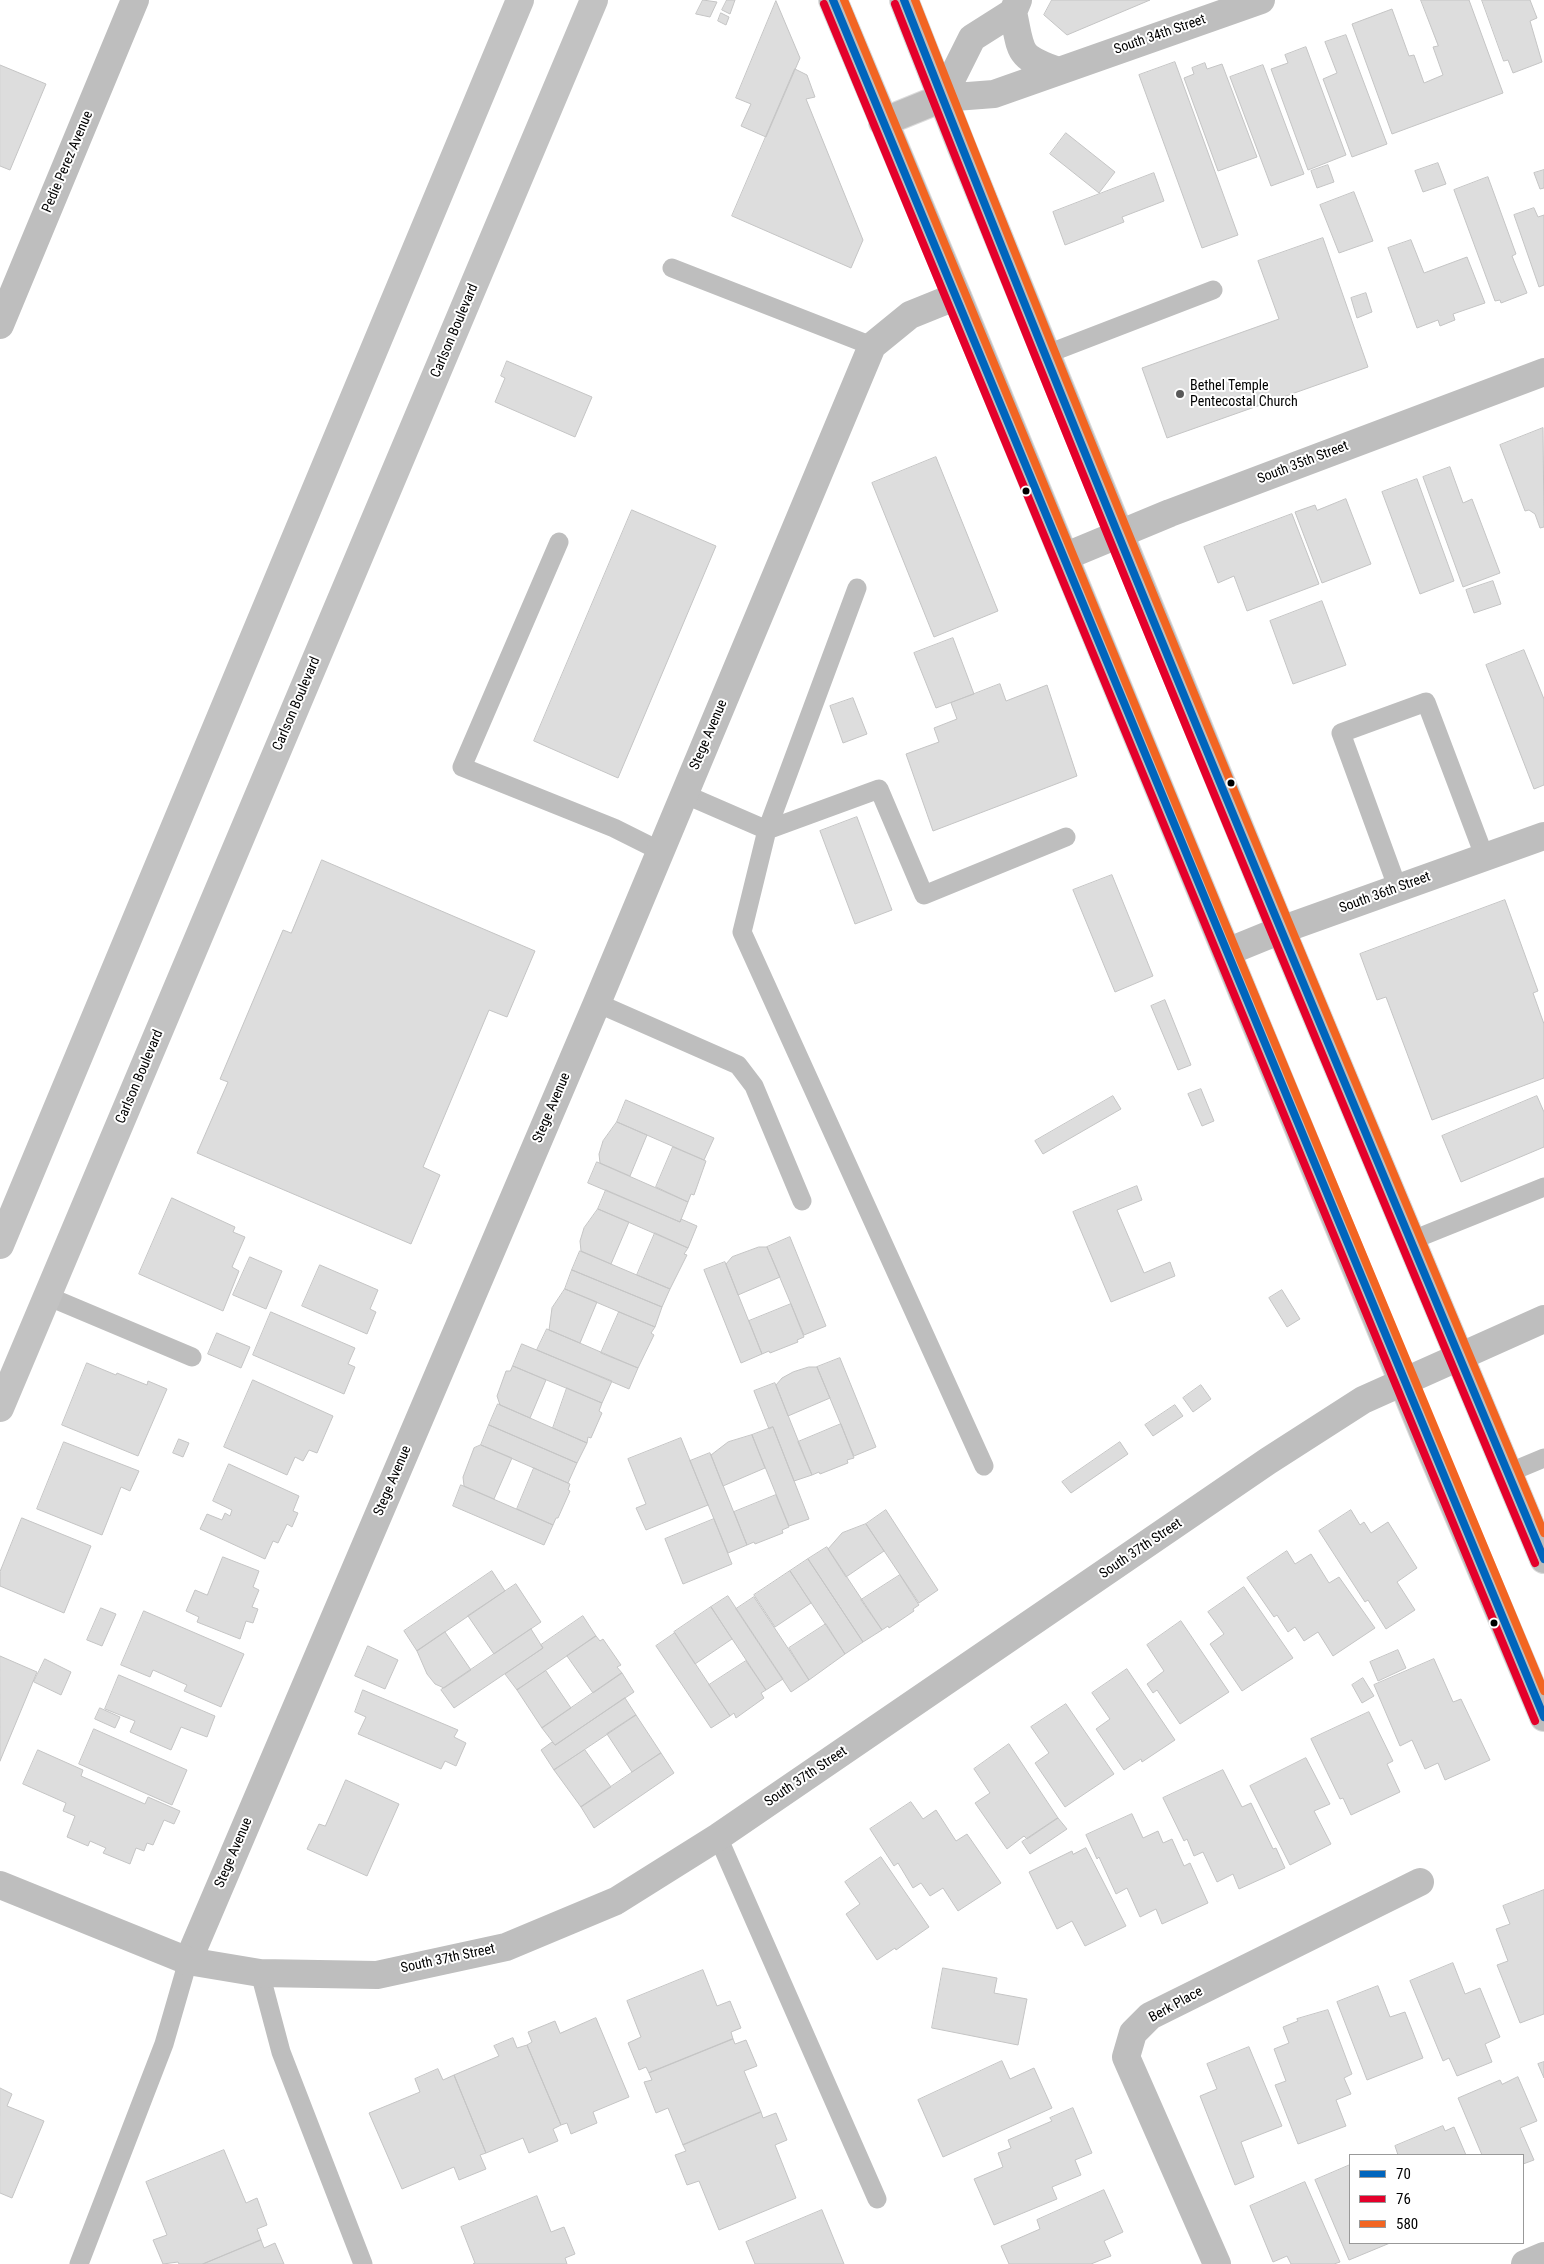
<!DOCTYPE html>
<style>
body{margin:0}
#map{position:relative;width:1544px;height:2264px;overflow:hidden;background:#fff;font-family:"Roboto Condensed",sans-serif}
canvas{display:block}
.legend{position:absolute;left:1349px;top:2154px;width:175px;height:90px;box-sizing:border-box;background:#fff;border:1px solid #999;margin:0;padding:6px 9px;list-style:none;font-size:15px;color:#000}
.legend li{display:flex;align-items:center;gap:10px;height:25px}
.legend b{width:25px;border:1px solid #999}
</style>
<div id="map">
<canvas width="1544" height="2264"></canvas>
<ul class="legend">
<li><b style="height:6px;background:#0065bd"></b>70</li>
<li><b style="height:6px;background:#e4002b"></b>76</li>
<li><b style="height:6px;background:#f26522"></b>580</li>
</ul>
</div>
<script>
const ctx = document.querySelector('canvas').getContext('2d');
ctx.lineJoin = 'round';
function fill(path, color) { ctx.fillStyle = color; ctx.fill(path, 'evenodd'); }
function stroke(path, color, width, dash) { ctx.strokeStyle = color; ctx.lineWidth = width; ctx.lineCap = dash ? 'butt' : 'round'; ctx.setLineDash(dash || []); ctx.stroke(path); }
function label(font, color, halo, rows, align = 'center') {
  ctx.font = font + ' "Roboto Condensed",sans-serif'; ctx.lineWidth = 4; ctx.setLineDash([]); ctx.textBaseline = 'middle'; ctx.strokeStyle = halo; ctx.fillStyle = color; for (const [text, x, y, turn = 0] of rows) {
    ctx.save(); ctx.translate(x, y); ctx.rotate((+turn || 0) * Math.PI / 180); ctx.textAlign = isNaN(turn) ? turn : align; if (halo) ctx.strokeText(text, 0, 0); ctx.fillText(text, 0, 0); ctx.restore();
  }
}
const building = new Path2D(`
 M703,0L717,2L710,17L696,14Z
 M727,0H735L730,14L722,10Z
 M1052,0H1150L1067,35L1044,15Z
 M1421,0H1469L1503,93L1392,134L1352,24L1392,9L1409,56L1414,55L1424,83L1443,75L1433,47L1438,46Z
 M1482,0H1530L1537,18L1530,21L1542,62L1513,73L1508,60L1504,61Z
 M776,1L800,58L766,137L741,126L751,104L736,98Z
 M721,13L729,17L726,25L718,21Z
 M1346,35L1387,144L1352,157L1323,79L1337,73L1325,42Z
 M1306,47L1346,155L1308,170L1271,69L1288,63L1285,55Z
 M1175,62L1238,235L1202,248L1139,75Z
 M1205,63L1207,69L1222,64L1257,157L1218,171L1184,78L1194,74L1192,68Z
 M0,65L46,84L10,170L0,166Z
 M1263,65L1304,174L1271,186L1230,77Z
 M795,69L807,75L815,97L806,99L863,240L851,268L732,216Z
 M1066,133L1115,172L1099,193L1050,154Z
 M1438,163L1446,184L1423,192L1415,171Z
 M1328,165L1334,182L1317,188L1311,171Z
 M1544,170V188L1540,189L1534,173Z
 M1154,173L1164,201L1122,217L1124,222L1065,245L1053,212Z
 M1488,177L1516,254L1512,256L1527,293L1501,303L1500,300L1495,301L1454,190Z
 M1354,192L1373,241L1339,253L1320,205Z
 M1534,208L1538,217L1544,215V285L1539,287L1514,215Z
 M1323,238L1368,367L1167,438L1142,368L1279,319L1258,261Z
 M1411,240L1424,273L1467,257L1485,303L1453,314L1455,320L1440,326L1438,320L1417,328L1388,248Z
 M1366,293L1372,312L1357,318L1351,298Z
 M507,361L592,397L575,437L495,402L505,378L501,376Z
 M1543,428L1544,527L1540,528L1535,514L1529,510L1525,511L1500,445Z
 M936,457L998,611L934,637L872,483Z
 M1450,467L1463,503L1472,499L1500,573L1463,587L1423,477Z
 M1417,479L1454,581L1420,594L1382,492Z
 M1346,499L1371,564L1322,583L1295,512L1315,505L1317,510Z
 M632,510L716,546L618,778L534,741Z
 M1292,514L1319,584L1247,611L1234,576L1218,583L1204,547Z
 M1493,581L1501,604L1474,613L1466,590Z
 M1322,601L1346,665L1293,684L1270,621Z
 M953,638L974,694L936,708L914,653Z
 M1524,650L1544,699V785L1534,789L1486,665Z
 M1000,684L1006,701L1047,685L1077,776L933,831L906,754L939,742L934,728L957,719L951,703Z
 M853,698L867,734L843,743L830,706Z
 M857,817L892,910L855,924L820,831Z
 M322,860L535,951L507,1017L489,1010L423,1167L440,1175L411,1244L197,1153L228,1082L220,1079L283,930L291,933Z
 M1112,875L1153,976L1115,992L1073,890Z
 M1505,900L1538,991L1533,993L1544,1024V1078L1432,1120L1386,997L1377,1000L1360,954Z
 M1165,1000L1191,1065L1178,1070L1151,1006Z
 M1201,1089L1214,1121L1202,1126L1188,1094Z
 M1113,1096L1121,1109L1043,1154L1035,1141Z
 M1537,1096L1544,1112V1147L1461,1182L1442,1136Z
 M626,1100L714,1138L704,1160L617,1122Z
 M617,1122L647,1135L630,1176L600,1163L599,1154L603,1141Z
 M673,1147L706,1161L694,1195L691,1194L688,1202L656,1187Z
 M597,1162L688,1202L680,1222L588,1183Z
 M1137,1186L1142,1200L1117,1210L1144,1273L1170,1262L1175,1276L1111,1302L1073,1212Z
 M606,1190L680,1222L681,1219L697,1226L688,1248L598,1209Z
 M172,1198L235,1227L233,1232L245,1237L232,1267L239,1271L223,1311L139,1274Z
 M598,1209L629,1222L611,1264L581,1251L580,1241L584,1228Z
 M655,1233L688,1248L684,1254L687,1255L670,1289L637,1275Z
 M790,1237L826,1326L804,1335L767,1247Z
 M759,1247H767L780,1277L738,1295L726,1264L732,1257Z
 M580,1251L670,1289L662,1307L572,1270Z
 M250,1257L282,1271L266,1309L233,1295Z
 M725,1262L762,1354L741,1363L704,1270Z
 M320,1265L378,1290L370,1309L376,1312L367,1334L302,1306Z
 M572,1270L662,1307L655,1327L565,1289Z
 M565,1289L597,1302L580,1343L549,1330L552,1308Z
 M1282,1290L1300,1319L1287,1327L1269,1298Z
 M791,1304L804,1337L797,1340L798,1342L770,1353L769,1351L762,1354L749,1321Z
 M271,1312L355,1348L348,1364L355,1367L344,1394L253,1355Z
 M619,1312L655,1327L651,1333L654,1335L638,1368L601,1353Z
 M547,1329L638,1368L629,1389L537,1350Z
 M217,1333L250,1347L241,1368L208,1354Z
 M522,1344L612,1381L602,1403L513,1366Z
 M840,1358L876,1447L854,1456L817,1367Z
 M87,1363L116,1375L117,1373L147,1385L148,1381L167,1389L138,1456L62,1425Z
 M513,1366L546,1380L530,1418L500,1405L497,1396L506,1371H510Z
 M809,1367H817L830,1398L788,1416L776,1385L782,1378L793,1372Z
 M253,1380L333,1416L317,1453L309,1450L303,1461L295,1457L287,1475L224,1447Z
 M775,1383L812,1475L794,1481L773,1427L769,1429L754,1391Z
 M1201,1385L1211,1399L1193,1412L1183,1398Z
 M567,1388L602,1403L599,1411L602,1413L591,1438L588,1437L587,1443L553,1428Z
 M498,1404L587,1443L577,1463L489,1425Z
 M1175,1405L1183,1416L1153,1436L1145,1425Z
 M841,1424L854,1458L847,1460L848,1463L820,1474L819,1472L812,1475L798,1442Z
 M489,1425L577,1463L568,1483L481,1445Z
 M773,1427L809,1519L789,1526L752,1435Z
 M752,1435L765,1468L723,1486L711,1455L728,1442Z
 M681,1438L708,1505L646,1530L636,1508L646,1504L628,1459Z
 M179,1439L189,1443L183,1457L173,1453Z
 M64,1442L139,1471L130,1491L121,1487L102,1535L37,1509Z
 M1120,1442L1128,1454L1071,1493L1062,1482Z
 M481,1445L512,1458L494,1499L464,1486L463,1477L474,1448Z
 M710,1453L747,1545L728,1553L690,1461Z
 M229,1464L299,1496L293,1511L298,1513L292,1527L287,1524L278,1543L273,1541L265,1559L200,1529L207,1514L222,1520L225,1513L230,1516L232,1510L213,1501Z
 M534,1468L570,1484L568,1490L570,1491L558,1518H556L553,1525L517,1509Z
 M461,1485L553,1525L544,1545L453,1506Z
 M776,1495L789,1527L782,1530L783,1533L755,1544L754,1542L747,1545L734,1512Z
 M886,1510L938,1590L919,1603L866,1524Z
 M1351,1510L1360,1525L1364,1522L1371,1533L1388,1522L1417,1568L1397,1582L1415,1610L1386,1629L1368,1600L1365,1602L1319,1531Z
 M22,1518L91,1546L64,1613L0,1586V1572Z
 M714,1519L732,1564L683,1584L665,1539Z
 M866,1524L884,1551L846,1577L828,1549L842,1533Z
 M827,1547L882,1630L863,1642L808,1559Z
 M1287,1551L1295,1564L1311,1554L1329,1583L1339,1577L1375,1628L1333,1656L1318,1632L1304,1641L1295,1627L1288,1632L1277,1615L1274,1617L1247,1578Z
 M223,1557L259,1571L253,1587L259,1590L252,1607L258,1609L253,1623L246,1621L240,1639L197,1622L199,1617L186,1611L195,1590L207,1595Z
 M808,1559L863,1642L845,1654L790,1571Z
 M492,1571L505,1591L417,1651L404,1631Z
 M790,1571L811,1603L775,1627L754,1595Z
 M900,1575L919,1605L913,1609L914,1611L889,1628L888,1626L882,1630L861,1600Z
 M516,1584L541,1622L494,1654L468,1616Z
 M1244,1587L1293,1658L1242,1691L1210,1644L1224,1634L1208,1612Z
 M728,1596L783,1679L766,1690L711,1607Z
 M754,1597L809,1680L791,1692L736,1609Z
 M711,1607L732,1639L695,1664L674,1632Z
 M101,1608L116,1614L102,1646L87,1640Z
 M144,1611L244,1654L221,1707L184,1691L187,1685L153,1670L150,1677L121,1665Z
 M583,1616L596,1636L517,1690L505,1674L543,1648L541,1645Z
 M1181,1621L1229,1692L1180,1724L1157,1690L1153,1693L1147,1684L1164,1671L1147,1645Z
 M826,1624L845,1654L809,1680L789,1648Z
 M531,1629L543,1648L454,1708L441,1690Z
 M445,1632L471,1670L444,1688L435,1684L427,1674L417,1651Z
 M675,1633L730,1716L711,1728L656,1646Z
 M596,1636L600,1641L603,1639L621,1665L617,1667L622,1673L593,1693L567,1656Z
 M368,1646L398,1660L385,1689L355,1676Z
 M1398,1650L1406,1668L1378,1681L1370,1662Z
 M0,1656L37,1672L0,1761Z
 M45,1659L71,1672L61,1695L34,1682Z
 M1434,1659L1453,1702L1461,1699L1490,1760L1445,1780L1438,1763L1425,1769L1412,1740L1400,1746L1374,1685Z
 M746,1661L766,1690L761,1693L764,1698L736,1718L734,1713L730,1716L709,1685Z
 M1127,1669L1175,1740L1142,1762L1141,1759L1124,1770L1096,1729L1110,1719L1092,1693Z
 M546,1671L571,1708L542,1728L517,1690Z
 M622,1673L634,1692L555,1745L542,1728Z
 M119,1675L215,1716L207,1737L181,1727L171,1750L130,1732L135,1721L105,1709Z
 M1363,1678L1374,1696L1362,1703L1352,1685Z
 M363,1690L458,1730L454,1737L466,1743L456,1766L445,1761L441,1769L358,1734L366,1717L355,1712Z
 M625,1698L636,1715L554,1770L541,1750L552,1742L555,1745Z
 M1066,1704L1114,1774L1065,1807L1035,1763L1049,1753L1031,1727Z
 M100,1708L120,1717L115,1728L95,1719Z
 M1369,1712L1393,1761L1387,1764L1400,1792L1351,1815L1343,1798L1340,1799L1311,1739Z
 M636,1715L661,1753L632,1772L607,1734Z
 M94,1729L187,1770L172,1805L79,1764Z
 M1009,1744L1058,1818L1027,1839L1024,1836L1007,1849L975,1803L990,1793L974,1769Z
 M38,1750L83,1770L81,1776L145,1804L148,1797L180,1811L174,1824L164,1820L153,1845L147,1843L144,1851L136,1848L130,1864L103,1853L106,1848L90,1841L88,1846L67,1837L75,1816L63,1811L66,1803L23,1784Z
 M585,1750L611,1787L581,1807L554,1770Z
 M661,1753L674,1773L594,1828L581,1807Z
 M1306,1758L1330,1804L1314,1811L1331,1844L1290,1865L1250,1786Z
 M1223,1770L1242,1807L1251,1803L1273,1849L1276,1848L1285,1868L1239,1889L1233,1874L1217,1882L1203,1852L1194,1856L1187,1839L1184,1841L1163,1798Z
 M346,1780L399,1804L367,1876L307,1849L319,1824L325,1826Z
 M911,1802L923,1819L936,1810L956,1841L967,1834L1001,1883L958,1911L943,1888L930,1896L921,1883L913,1888L898,1863L894,1866L870,1829Z
 M1132,1814L1143,1838L1158,1831L1163,1843L1172,1839L1184,1866L1190,1863L1208,1903L1162,1924L1156,1909L1140,1917L1127,1888L1116,1894L1099,1857L1097,1859L1086,1835Z
 M1058,1818L1067,1829L1030,1854L1022,1842Z
 M1086,1848L1126,1926L1085,1946L1072,1921L1057,1929L1029,1872L1072,1851L1073,1854Z
 M881,1857L929,1927L896,1950L895,1948L877,1960L846,1914L860,1904L845,1882Z
 M1544,1890V2014L1520,2023L1497,1965L1508,1961L1496,1929L1510,1924L1503,1906Z
 M1453,1963L1465,1994L1480,1988L1500,2037L1485,2044L1492,2062L1457,2076L1449,2058L1443,2061L1410,1981Z
 M943,1968L997,1978L994,1993L1027,1999L1018,2045L932,2028Z
 M703,1970L717,2006L730,2001L741,2028L731,2032L733,2039L649,2073L646,2067L639,2070L628,2043L641,2037L627,2001Z
 M1378,1986L1390,2017L1405,2012L1423,2058L1367,2080L1337,2002Z
 M1328,2010L1352,2074L1344,2078L1351,2094L1336,2100L1346,2126L1298,2144L1275,2085L1286,2081L1274,2049L1289,2043L1283,2027L1298,2021L1297,2019Z
 M596,2018L629,2097L593,2112L597,2123L571,2134L567,2123L561,2125L527,2045L532,2042L528,2032L555,2021L560,2033Z
 M513,2038L517,2048L527,2045L561,2125L553,2129L558,2141L529,2153L523,2138L486,2153L454,2075L499,2056L494,2046Z
 M733,2039L735,2044L746,2040L757,2066L744,2071L761,2112L683,2145L668,2108L656,2113L644,2082L652,2080L649,2073Z
 M1249,2047L1282,2126L1241,2142L1254,2177L1235,2185L1200,2096L1217,2089L1207,2064Z
 M1002,2061L1010,2079L1034,2068L1052,2108L943,2157L918,2100Z
 M1544,2062V2078L1538,2064Z
 M438,2069L443,2080L454,2075L486,2153L480,2155L486,2169L459,2180L454,2167L402,2189L369,2113L420,2092L415,2079Z
 M1518,2077L1537,2121L1520,2128L1534,2160L1523,2164V2155H1482L1458,2098L1500,2080L1502,2084Z
 M0,2088L12,2094L7,2106L44,2121L12,2198L0,2193Z
 M1073,2108L1092,2153L1075,2160L1081,2175L1052,2187L1057,2199L994,2225L974,2179L1003,2167L998,2153L1011,2148L1008,2140L1052,2121L1050,2118Z
 M761,2112L763,2118L776,2113L787,2140L775,2145L796,2198L719,2230L699,2181L687,2185L675,2155L686,2151L683,2145Z
 M1443,2126L1445,2131L1454,2127L1466,2155H1398L1395,2146Z
 M224,2150L246,2203L257,2198L267,2225L257,2229L261,2240L203,2264H179L178,2262L163,2264L153,2240L167,2235L146,2182Z
 M1350,2165V2243H1390L1349,2260L1315,2180Z
 M1305,2182L1340,2262L1334,2264H1291L1287,2256L1273,2262L1250,2206Z
 M1104,2190L1123,2232L1104,2241L1111,2256L1091,2264H1009L1001,2246L1040,2229L1037,2220Z
 M537,2196L551,2232L564,2227L575,2254L565,2258L567,2264H473L475,2263L461,2227Z
 M822,2210L844,2264H755L746,2242Z
 M261,2240L264,2248L275,2243L284,2264H203Z`);
const service = new Path2D(`
 M672,268L872,346
 M1047,354L1213,290
 M559,542L462,767L614,828L660,851
 M684,794L767,830L857,588
 M1398,889L1341,733L1426,702L1485,858
 M597,1003L738,1065L754,1086L802,1201
 M1410,1241L1544,1187
 M47,1296L192,1357
 M984,1466L742,932L767,830L879,789L924,895L1066,837
 M1508,1473L1544,1458
 M718,1837L877,2199
 M260,1973L281,2052L363,2264
 M79,2264L164,2044L188,1961`);
const minor = new Path2D(`
 M1013,12C1022,53 1016,56 1058,71
 M942,98L994,94L1261,0
 M942,98L972,38L1013,12L1018,0
 M0,325L135,0
 M1064,557L1170,513L1544,372
 M1227,952L1281,930L1544,836
 M188,1961L597,1003L872,346L910,315L957,296
 M1217,2264L1126,2057L1133,2033L1150,2016L1420,1882
 M1525,2264L1544,2256`);
const tertiary = new Path2D(`
 M0,1885L188,1961L260,1973L377,1975L506,1947L616,1901L718,1837L1268,1461L1363,1400L1544,1319`);
const secondary = new Path2D(`
 M0,1245L520,0
 M0,1408L594,0`);
const primary = new Path2D(`
 M833,0L957,296L1423,1431L1544,1717
 M904,0L962,148L1281,930L1544,1559
 M883,122L942,98`);
const bus1 = new Path2D(`
 M833,0C1072,571 1303,1146 1544,1717
 M904,0C1109,523 1327,1041 1544,1559`);
const bus2 = new Path2D(`
 M824,4C1063,575 1293,1150 1535,1721
 M895,4C1100,527 1318,1045 1535,1563`);
const bus3 = new Path2D(`
 M844,0C1080,563 1306,1129 1544,1691
 M915,0C1116,514 1331,1024 1544,1533`);
const markers = [
 [1180,394,5,"#595959"],
 [1026,491,4.5,"#000"],
 [1231,783,4.5,"#000"],
 [1494,1623,4.5,"#000"]
];
const streetNames = [
 ["South 34th Street",1160,35,-19],
 ["Pedie Perez Avenue",68,162,-67],
 ["Carlson Boulevard",455,331,-67],
 ["South 35th Street",1303,463,-21],
 ["Carlson Boulevard",297,704,-67],
 ["Stege Avenue",709,735,-67],
 ["South 36th Street",1385,893,-20],
 ["Carlson Boulevard",140,1077,-67],
 ["Stege Avenue",552,1108,-67],
 ["Stege Avenue",393,1481,-67],
 ["South 37th Street",1141,1549,-34],
 ["South 37th Street",806,1777,-34],
 ["Stege Avenue",234,1853,-67],
 ["South 37th Street",448,1959,-12],
 ["Berk Place",1176,2005,-29]
];
const poiNames = [
 ["Bethel Temple",1190,386],
 ["Pentecostal Church",1190,402]
];
fill(building, '#ddd');
stroke(building, '#c5c5c5', 1);
stroke(primary, '#dbdbdb', 30);
stroke(service, '#bebebe', 19);
stroke(minor, '#bebebe', 28);
stroke(tertiary, '#bebebe', 28);
stroke(secondary, '#c2c2c2', 28);
stroke(primary, '#bdbdbd', 28);
stroke(bus1, '#0065bd', 8);
stroke(bus2, '#e4002b', 8);
stroke(bus3, '#f26522', 8);
for (const [x, y, r, color] of markers) { const dot = new Path2D(); dot.arc(x, y, r, 0, 2 * Math.PI); ctx.fillStyle = color; ctx.fill(dot); stroke(dot, '#fff', 2); }
label('14px', '#000', '#fff', streetNames);
label('14px', '#000', '#fff', poiNames, 'left');
</script>
